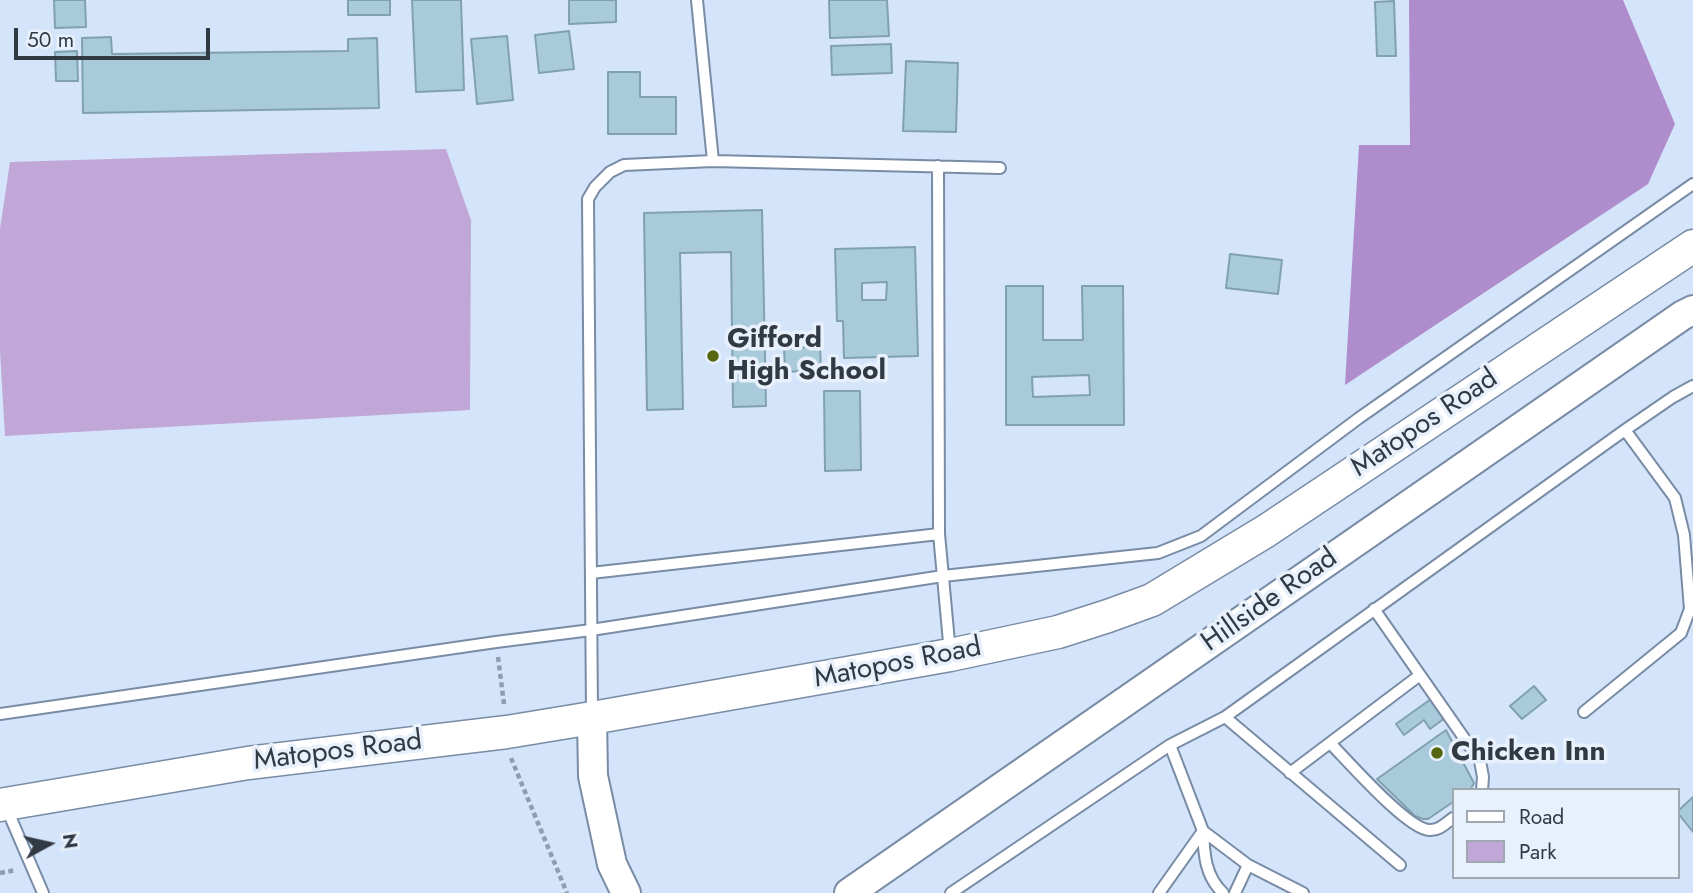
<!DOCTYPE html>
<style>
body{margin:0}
#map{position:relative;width:1693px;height:893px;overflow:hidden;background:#d4e4fa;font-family:Jost,sans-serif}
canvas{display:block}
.legend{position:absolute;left:1452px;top:788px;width:228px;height:91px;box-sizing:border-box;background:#e8f0fb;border:2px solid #9fa7b1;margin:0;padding:9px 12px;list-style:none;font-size:21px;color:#313943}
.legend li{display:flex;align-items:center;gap:14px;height:35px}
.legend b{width:35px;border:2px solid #9fa7b1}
.north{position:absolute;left:14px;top:809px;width:70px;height:70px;-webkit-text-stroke:5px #e8f0fb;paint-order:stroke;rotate:82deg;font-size:19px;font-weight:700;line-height:28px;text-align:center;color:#313943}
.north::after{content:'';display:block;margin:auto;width:24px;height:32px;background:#313943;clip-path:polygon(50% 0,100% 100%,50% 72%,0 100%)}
.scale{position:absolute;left:14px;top:28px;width:196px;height:32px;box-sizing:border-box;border:4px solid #313943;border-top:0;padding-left:9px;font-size:21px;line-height:24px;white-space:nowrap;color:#313943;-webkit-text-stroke:5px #e8f0fb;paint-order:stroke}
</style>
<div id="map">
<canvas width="1693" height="893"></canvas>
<ul class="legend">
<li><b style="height:9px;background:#fff"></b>Road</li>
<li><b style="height:19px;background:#c1a7d7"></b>Park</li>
</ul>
<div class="north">N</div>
<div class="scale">50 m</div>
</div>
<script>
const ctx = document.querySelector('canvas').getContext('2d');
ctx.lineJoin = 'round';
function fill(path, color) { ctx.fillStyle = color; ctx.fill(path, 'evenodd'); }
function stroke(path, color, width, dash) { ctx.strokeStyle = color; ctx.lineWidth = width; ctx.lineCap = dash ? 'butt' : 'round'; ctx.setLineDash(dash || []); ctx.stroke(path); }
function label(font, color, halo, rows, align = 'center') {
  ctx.font = font + ' Jost,sans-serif'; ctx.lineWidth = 7; ctx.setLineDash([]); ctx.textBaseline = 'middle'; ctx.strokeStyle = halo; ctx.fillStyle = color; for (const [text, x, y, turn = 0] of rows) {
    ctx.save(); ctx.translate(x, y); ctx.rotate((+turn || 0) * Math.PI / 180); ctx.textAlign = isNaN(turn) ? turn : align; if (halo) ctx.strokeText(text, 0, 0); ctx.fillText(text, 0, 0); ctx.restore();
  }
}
const green = new Path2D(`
 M446,149L471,220L470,410L5,436L0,350V229L10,162Z`);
const forest = new Path2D(`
 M1409,0H1623L1675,124L1648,184L1345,385L1359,145H1410Z`);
const building = new Path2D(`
 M54,0H85L86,27L55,28Z
 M348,0H390V15H348Z
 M412,0H461L464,90L416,92Z
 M569,0H616V22L569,24Z
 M829,0H887L889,36L830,38Z
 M1394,1L1396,56H1377L1375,2Z
 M569,31L574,69L539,73L535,35Z
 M507,36L513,100L477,104L471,39Z
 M111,37L112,54L348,51V39L377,38L379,108L83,113L82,38Z
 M891,44L892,73L832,75L831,46Z
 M77,51L78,81H56L55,52Z
 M906,61L958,63L956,132L903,131Z
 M608,72H640V97H676V134H608Z
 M762,210L766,406L733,407L731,252L680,253L683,409L647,410L644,213Z
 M915,247L918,356L844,358L843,321H837L835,249ZM887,282L886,300H862V283Z
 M1230,254L1282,260L1278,294L1226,288Z
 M1006,286H1043V340H1083L1082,286H1123L1124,425H1006ZM1089,375L1090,395L1033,397L1032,377Z
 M820,347L821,370L785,372L784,348Z
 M824,391H860L861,470L825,471Z
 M1534,686L1546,700L1522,719L1510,706Z
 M1431,699L1445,718L1430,729L1424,720L1404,735L1396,724Z
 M1446,730L1474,783L1470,790H1453V802L1428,819H1423L1415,816L1377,779Z
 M1693,797V832L1677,812Z`);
const path = new Path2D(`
 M498,657L504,704
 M511,758L567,893
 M0,873L16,870`);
const service = new Path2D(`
 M697,0L713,161
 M938,166L939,534L950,653
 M591,573L939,534
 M1374,609L1480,761L1483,777L1482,790
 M1584,712L1681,633L1690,609L1684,535L1675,498L1625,430
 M0,714L496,642L591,630L943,576L1158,553L1201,536L1359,418L1693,184
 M592,714L588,199L595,187L610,172L624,165L713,161L1000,168
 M1225,717L1400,865
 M1330,743C1347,760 1407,829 1429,830C1439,831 1446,823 1453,818
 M1170,745L1203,831L1248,865L1303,893
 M1290,773L1420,675
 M6,807L43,893
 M1203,831C1204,854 1205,876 1223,893
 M951,893L1170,745L1225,717L1625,430L1673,397L1693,386
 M1159,893L1203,831
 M1235,893L1248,865`);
const tertiary = new Path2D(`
 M592,718L593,776L612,864L626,893
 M849,893L1683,315L1693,310`);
const secondary = new Path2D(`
 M0,805L248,763L507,732L592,718L950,655L1058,632L1108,616L1152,600L1266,531L1693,246`);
const markers = [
 [713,356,7,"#56660f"],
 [1437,753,7,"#56660f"]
];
const poiNames = [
 ["Gifford",727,340],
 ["High School",727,372],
 ["Chicken Inn",1451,753]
];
const streetNames = [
 ["Matopos Road",1425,424,-34],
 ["Hillside Road",1270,601,-35],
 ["Matopos Road",898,664,-11],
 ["Matopos Road",338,752,-7]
];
fill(green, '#c1a7d7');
fill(forest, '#af8ccb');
fill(building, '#a8cada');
stroke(building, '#81a1b1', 2);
stroke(service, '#798ca5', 14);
stroke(tertiary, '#798ca5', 32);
stroke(secondary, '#798ca5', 35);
stroke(path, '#909dae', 4.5, [5, 3.5]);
stroke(service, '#fff', 10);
stroke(tertiary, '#fff', 28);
stroke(secondary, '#fff', 32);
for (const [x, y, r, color] of markers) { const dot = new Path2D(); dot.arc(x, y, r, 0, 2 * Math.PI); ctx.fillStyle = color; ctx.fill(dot); stroke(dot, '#e8f0fb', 2.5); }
label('bold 28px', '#313943', '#e8f0fb', poiNames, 'left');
label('28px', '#313943', '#e8f0fb', streetNames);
</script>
